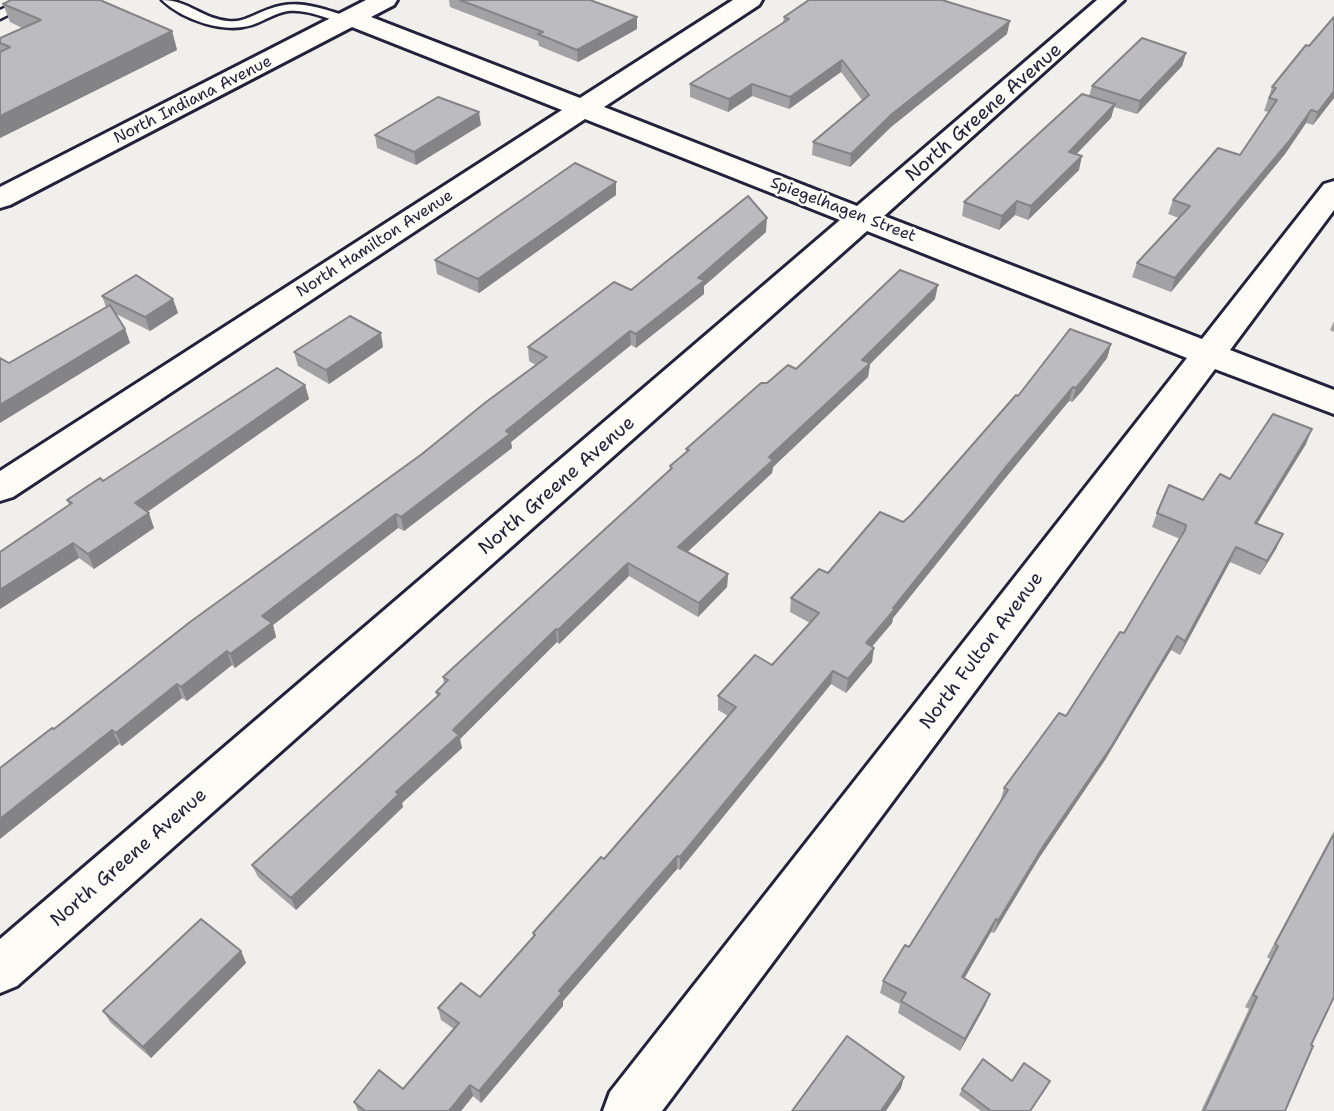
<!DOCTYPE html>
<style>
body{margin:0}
canvas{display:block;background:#f0efec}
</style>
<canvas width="1334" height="1111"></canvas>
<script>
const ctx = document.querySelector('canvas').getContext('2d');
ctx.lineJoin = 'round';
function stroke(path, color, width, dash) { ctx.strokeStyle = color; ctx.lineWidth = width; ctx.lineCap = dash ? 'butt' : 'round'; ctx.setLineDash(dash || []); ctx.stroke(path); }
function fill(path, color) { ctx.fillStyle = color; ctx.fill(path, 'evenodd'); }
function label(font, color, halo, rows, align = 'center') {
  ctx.font = font + ' "Shantell Sans",sans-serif'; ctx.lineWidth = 5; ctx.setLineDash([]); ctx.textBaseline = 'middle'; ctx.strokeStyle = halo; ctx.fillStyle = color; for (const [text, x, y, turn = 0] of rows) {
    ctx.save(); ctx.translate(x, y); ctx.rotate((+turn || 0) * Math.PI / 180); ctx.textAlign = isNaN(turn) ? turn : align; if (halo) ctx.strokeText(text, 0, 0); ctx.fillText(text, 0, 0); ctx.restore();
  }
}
const lane = new Path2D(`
 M21,0H37L0,19V10Z
 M162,0C188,0 203,19 228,21C243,23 255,14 269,9C289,1 307,4 327,10C336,13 346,15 352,20L346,24C327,19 308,9 288,11C275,13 264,21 252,25C224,34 183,20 162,0Z`);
const street = new Path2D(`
 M366,0H397L394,5L371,17L580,98L733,0H762L759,5L604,107L857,206L1097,0H1124L884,216L1202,339L1324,184L1334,181V210L1230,350L1334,390V414L1215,369L662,1111H603L610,1092L1187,358L867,231L17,986L0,993V939L840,220L585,119L13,497L0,501V471L562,110L352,27L10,205L0,208V187Z`);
const wall = new Path2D(`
 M8,0H100L172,31L177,50L0,138V38L22,28L10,22L3,4L9,1Z
 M449,0H590L637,29L578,62L539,46L538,41L450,7Z
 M784,17L1007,34L891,127L850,167L812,155L813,142L862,100L841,72L789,109L752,96L728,112L690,97V84L783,23Z
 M1334,17V98L1313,125L1306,123L1285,154L1171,292L1132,277L1137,263L1179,218L1168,214L1173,200L1240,155L1269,112L1264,111L1272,87Z
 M1186,53L1182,66L1137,114L1114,107L1111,118L1076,154L1079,170L1028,220L1015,215L999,230L962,216L964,202L1089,96L1092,86Z
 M481,125L416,165L377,148L375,135Z
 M616,182V195L479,293L437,274L435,260Z
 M766,232L704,286V294L636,348L631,345L511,442L512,448L404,531L398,528L273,625L276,637L235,668L232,665L187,701L182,698L122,746L119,744L54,729L422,454L536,365L529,361L528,347L631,290Z
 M102,296L173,299L178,313L150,331L116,314L125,329L130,343L106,307Z
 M935,299L870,364L868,377L773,467L772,473L687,552L728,574L727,587L698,617L629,576L559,644L557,642L460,739L462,748L402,803L403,807L296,910L258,877L252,865L437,697L436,692L444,684L443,677L670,470V466L686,452V449L767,383Z
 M1334,321V332L1330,330Z
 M1111,344L1107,358L1082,391L1072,402L1069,401L1002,482L893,618L892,623L872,647V662L846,693L831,684L680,870L677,869L563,1001V1006L481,1103L473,1096L461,1111H358L354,1102L403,1089L454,1029L441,1020L438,1008L480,997L533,937V933L604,859L728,716L718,710V696L772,665L810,623L790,612L791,598L903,522L911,515L1018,396Z
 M383,347L329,384L298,366L294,352Z
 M305,385L309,399L147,512L154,528L94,569L79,558L0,609V552L69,505L67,500L103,481Z
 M1306,444L1257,523L1283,534L1276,549L1260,575L1230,562L1180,655L1171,650L1105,760L1039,858L994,933L991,932L964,979L990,994L985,1006L960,1051L898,1013L900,1004L880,993L883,981L909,947L1000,802L1004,788L1066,716L1124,633L1180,539L1152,527L1157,513L1203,500L1230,479Z
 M1334,831V997L1311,1045L1285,1111H1201L1249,1009L1245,1007L1270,959L1267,957Z
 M241,951L246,963L151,1058L111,1023L103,1011Z
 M1047,1087L1031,1111H981L959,1095L962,1089Z`);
const shadedWall = new Path2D(`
 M637,17V29L578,62L577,50Z
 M1010,21L1007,34L891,127L850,167L851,154L892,114Z
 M172,31L177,50L0,138V116Z
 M1186,53L1182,66L1137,114L1140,101Z
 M842,60L841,72L789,109L790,97Z
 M752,84V96L728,112L729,99Z
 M1334,91V98L1313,125L1318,112Z
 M1115,104L1111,118L1066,165L1069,152Z
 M1311,110L1306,123L1285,154L1171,292L1175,278Z
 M479,112L481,125L416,165L414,152Z
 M1082,156L1079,170L1028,220L1031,206Z
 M616,182V195L479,293L478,279Z
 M1017,201L1015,215L999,230L1002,216Z
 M767,218L766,232L704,286V294L636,348V334Z
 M938,285L935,299L870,364L868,377L773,467L772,473L678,561V547L769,457L862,360Z
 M173,299L178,313L150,331L145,317Z
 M125,329L130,343L0,423V405Z
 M630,331L631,345L511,442L512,448L404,531L401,517Z
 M381,333L383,347L329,384L326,370Z
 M1111,344L1107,358L1082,391L1072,402L1076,388Z
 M305,385L309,399L140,517L135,503Z
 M1073,387L1069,401L1002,482L893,618L892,623L863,657L866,643L893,608L1005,468Z
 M1312,429L1306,444L1249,537L1255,523Z
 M149,513L154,528L94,569L88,554Z
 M396,514L398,528L273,625L276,637L235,668L230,654L262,616Z
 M1283,534L1276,549L1260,575L1267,561Z
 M73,543L79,558L0,609V590Z
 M1236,547L1230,562L1180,655L1185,641Z
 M628,563L629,576L559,644L558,630Z
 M728,574L727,587L698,617L699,603Z
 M556,629L557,642L460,739L462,748L402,803L403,807L296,910L291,898L453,730Z
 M1177,636L1171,650L1105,760L1039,858L994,933L998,921L1044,845Z
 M874,648L872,662L846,693L848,679Z
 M227,651L232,665L187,701L181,687Z
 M833,671L831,684L680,870V857Z
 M177,684L182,698L122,746L116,733Z
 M112,730L119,744L0,839V819Z
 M677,856V869L563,1001V1006L481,1103L479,1091L559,991Z
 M996,919L991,932L958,989L962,977Z
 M241,951L246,963L151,1058L143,1047Z
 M990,994L985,1006L960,1051L965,1039Z
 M904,1077L901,1088L886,1111H881Z
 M470,1085L473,1096L461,1111H449Z`);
const building = new Path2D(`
 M11,0H100L172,31L0,116V52L10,47L0,43V38L41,20L3,4Z
 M460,0H590L637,17L577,50L538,34L543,32Z
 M809,0H942L1010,21L892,114L851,154L813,142L869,95L842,60L790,97L752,84L729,99L690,84L789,19L784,17Z
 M1334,17V91L1318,112L1311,110L1290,140L1175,278L1137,263L1190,206L1173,200L1218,148L1240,155L1277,100L1269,98L1276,88L1272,87L1306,45L1309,46Z
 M1142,38L1186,53L1140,101L1092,86Z
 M1082,94L1115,104L1069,152L1082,156L1031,206L1017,201L1002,216L964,202Z
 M438,97L479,112L414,152L375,135Z
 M575,163L616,182L478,279L435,260Z
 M748,196L767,218L698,278L705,280L636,334L630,331L506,431L510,434L401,517L396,514L262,616L272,623L230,654L227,651L181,687L177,684L116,733L112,730L0,819V768L52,728L54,729L190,622L422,454L486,402L547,357L528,347L614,282L631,290Z
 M900,270L938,285L862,360L870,363L769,457L773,460L678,547L728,574L699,603L628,563L558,630L556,629L453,730L459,735L396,792L399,794L291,898L252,865L440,694L436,692L448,680L443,677L672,468L670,466L689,450L686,449L761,383H767L788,365L796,369Z
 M136,275L173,299L145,317L102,296Z
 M110,305L125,329L0,405V358L9,363Z
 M350,316L381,333L326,370L294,352Z
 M1070,329L1111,344L1086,376L1076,388L1073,387L1005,468L893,608L895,609L866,643L874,648L848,679L833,671L680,857L677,856L559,991L562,993L479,1091L470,1085L449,1111H365L354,1102L379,1070L403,1089L459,1023L438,1008L461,983L480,997L535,935L533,933L601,857L604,859L736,707L718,696L755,655L772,665L819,613L791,598L819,569L828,573L880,512L903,522L911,515L1016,395L1018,396Z
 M277,368L305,385L135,503L149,513L88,554L73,543L0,590V552L72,503L67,500L100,478L103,481Z
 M1273,414L1312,429L1255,523L1283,534L1267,561L1236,547L1185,641L1177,636L1111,747L1044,845L998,921L996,919L962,977L990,994L965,1039L901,1001L906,993L883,981L905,945L909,947L1008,790L1004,788L1059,713L1066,716L1120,632L1124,633L1185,530L1186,525L1157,513L1169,485L1203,500L1220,474L1230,479Z
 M1334,834V997L1311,1045L1313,1046L1285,1111H1204L1257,997L1253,995L1278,946L1275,944Z
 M201,919L241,951L143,1047L103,1011Z
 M847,1036L904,1077L881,1111H792Z
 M983,1059L1012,1081L1024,1063L1050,1081L1030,1111H991L962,1089Z`);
const farStreetnames = [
 ["North Indiana Avenue",193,100,-27],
 ["Spiegelhagen Street",843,210,21],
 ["North Hamilton Avenue",375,244,-33]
];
const streetNames = [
 ["North Greene Avenue",984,113,-41],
 ["North Greene Avenue",557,486,-41],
 ["North Fulton Avenue",982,651,-53],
 ["North Greene Avenue",129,858,-41]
];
stroke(lane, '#22223b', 5);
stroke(street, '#22223b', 6);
fill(lane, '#fdfcf7');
fill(street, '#fdfcf7');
fill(wall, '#a2a2a5');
fill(shadedWall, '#848486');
fill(building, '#bcbcc0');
stroke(building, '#848486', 2);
label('16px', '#22223b', '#fdfcf7', farStreetnames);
label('19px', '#22223b', '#fdfcf7', streetNames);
</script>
